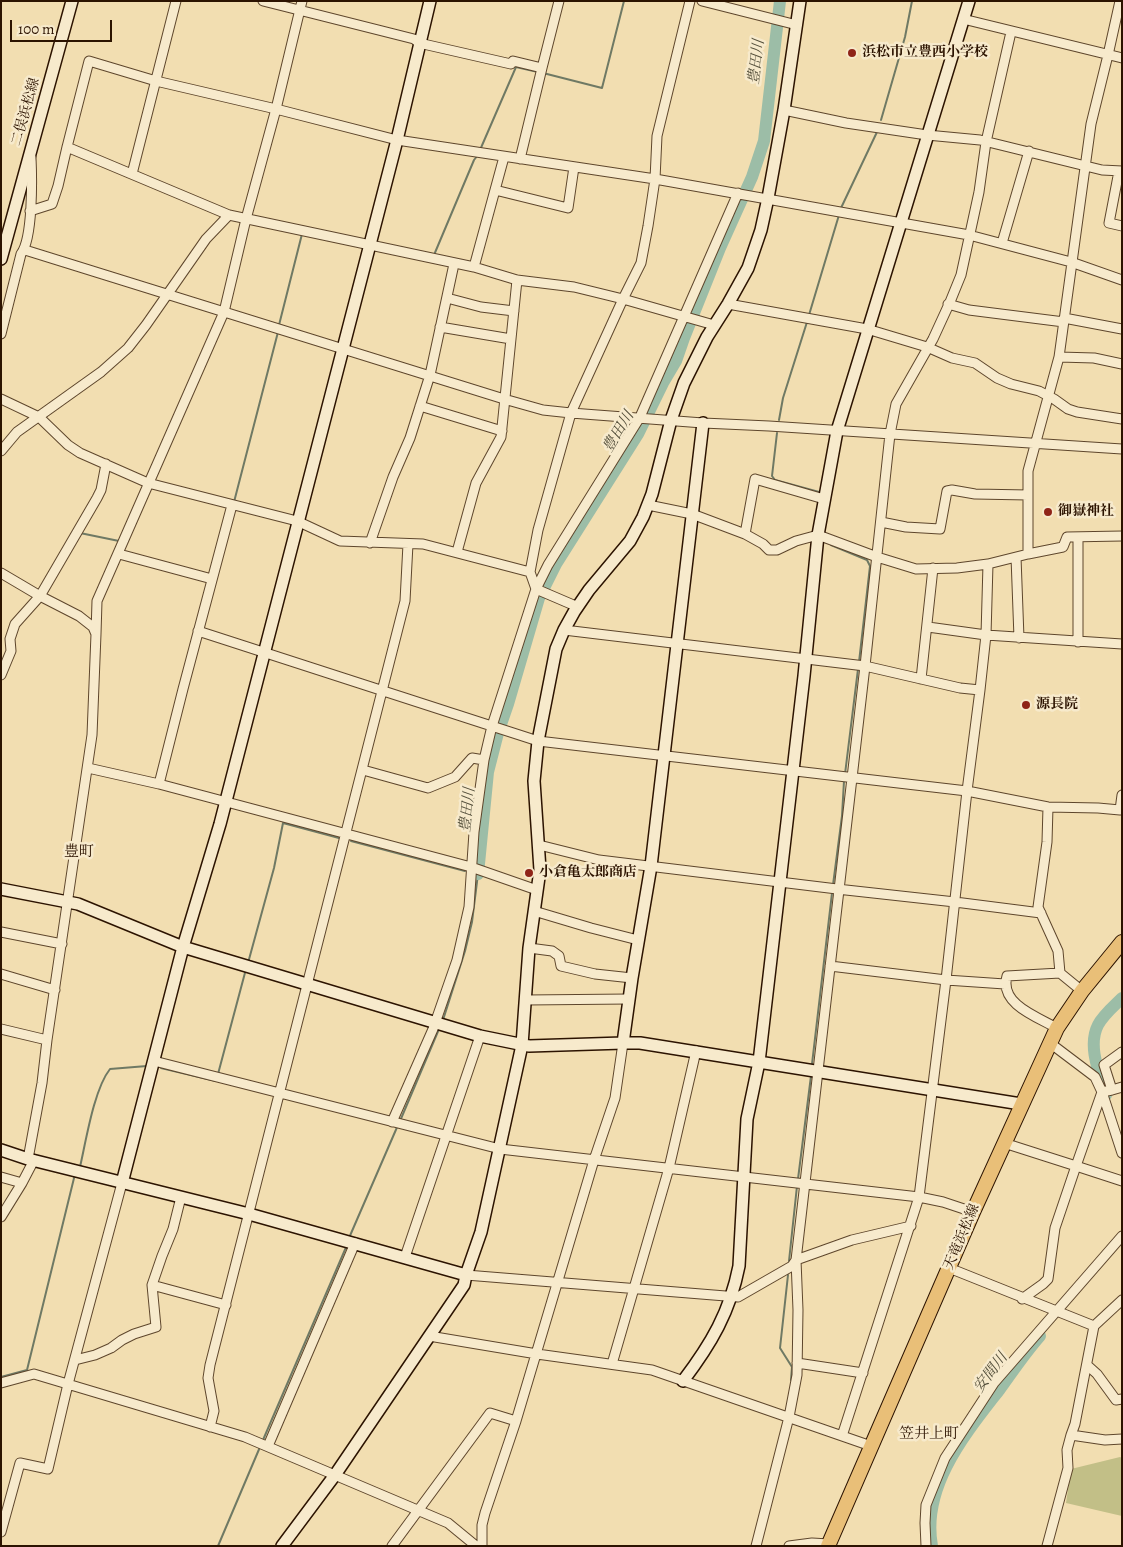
<!DOCTYPE html>
<meta charset="utf-8">
<style>
body{margin:0}
#map{position:relative;width:1123px;height:1547px;overflow:hidden;background:#f2deb1;font-family:Alegreya,serif}
canvas{display:block}
.frame{position:absolute;inset:0;border:2px solid #2c1300;pointer-events:none}
.scale{position:absolute;left:10px;top:20px;width:102px;height:22px;box-sizing:border-box;border:2px solid #2c1300;border-top:0;padding-left:6px;font-size:15px;line-height:18px;white-space:nowrap;color:#2c1300;-webkit-text-stroke:4px #f7eacc;paint-order:stroke}
</style>
<div id="map">
<canvas width="1123" height="1547"></canvas>
<div class="frame"></div>
<div class="scale">100 m</div>
</div>
<script>
const ctx = document.querySelector('canvas').getContext('2d');
ctx.lineJoin = 'round';
function fill(path, color) { ctx.fillStyle = color; ctx.fill(path, 'evenodd'); }
function stroke(path, color, width, dash) { ctx.strokeStyle = color; ctx.lineWidth = width; ctx.lineCap = dash ? 'butt' : 'round'; ctx.setLineDash(dash || []); ctx.stroke(path); }
function label(font, color, halo, rows, align = 'center') {
  ctx.font = font + ' Alegreya,"Noto Serif JP",serif'; ctx.lineWidth = 5; ctx.setLineDash([]); ctx.textBaseline = 'middle'; ctx.strokeStyle = halo; ctx.fillStyle = color; for (const [text, x, y, turn = 0] of rows) {
    ctx.save(); ctx.translate(x, y); ctx.rotate((+turn || 0) * Math.PI / 180); ctx.textAlign = isNaN(turn) ? turn : align; if (halo) ctx.strokeText(text, 0, 0); ctx.fillText(text, 0, 0); ctx.restore();
  }
}
const green = new Path2D(`
 M1120,1457L1122,1458V1516L1066,1503L1071,1469Z`);
const stream = new Path2D(`
 M543,73L602,88L624,1
 M881,120L905,37L912,1
 M480,150L516,67L538,72
 M841,208L877,132
 M434,255L474,160L478,155
 M809,315L839,215
 M279,325L302,234L304,235
 M779,420L783,398L807,322
 M777,433L772,476L775,480L819,492
 M234,502L278,332
 M80,533L119,541
 M831,545L867,560L870,566L859,662
 M845,774L858,669
 M351,841L465,871
 M833,885L842,816L844,781
 M248,963L274,868L283,823L339,838
 M443,1020L465,951L472,922L478,874H475
 M812,1064L832,893
 M161,1068L216,1081
 M218,1074L246,969
 M400,1121L439,1029
 M80,1167C86,1141 94,1089 110,1069L147,1066
 M798,1179L811,1076
 M349,1238L398,1125
 M789,1261L797,1186
 M788,1275L780,1348L792,1367L791,1380
 M1,1377L27,1370L75,1174
 M263,1440L347,1245
 M218,1546L260,1447`);
const river = new Path2D(`
 M478,874L488,772L498,733L508,704L539,598L556,564L638,434L663,383L676,361L684,338L720,248L752,177L764,141L780,1
 M1106,1095C1100,1075 1087,1046 1098,1025C1103,1015 1114,1006 1122,998
 M932,1546C921,1486 966,1433 1000,1389C1013,1371 1025,1353 1040,1336`);
const street = new Path2D(`
 M263,1L414,39L419,43L511,64L513,61L542,68L520,159
 M702,1L797,25
 M963,19L1122,58
 M542,68L559,1
 M784,110L846,123L927,135L980,140L1102,170L1122,171
 M67,147L229,215L474,267L517,280L574,287L623,299L714,325
 M1119,171L1109,223L1122,226
 M132,174L176,1
 M495,190L568,208L574,167
 M30,211L52,204L58,186L67,147L89,61L156,81L276,109L397,140L655,179L969,235L1071,262L1122,280
 M1002,243L1029,151
 M25,250L504,399L543,410L571,413L703,423L769,426L1122,449
 M474,267L504,157
 M447,298L481,307L514,311
 M728,304L867,329L927,347L952,358L975,363L997,378L1011,384L1039,391L1054,399L1068,409L1077,412L1122,419
 M948,304L969,310L1064,322
 M1064,318L1122,329
 M440,327L511,339
 M1,334L21,254C33,238 32,179 31,157
 M1059,357L1094,358L1122,364
 M1,399L39,417L68,445L80,453L148,483L297,521L340,541L423,544L530,572
 M420,406L502,431
 M1,451L17,432L101,372L128,348L146,325L206,239L229,215
 M648,505L692,514L745,534L763,544L769,550H777L796,541L818,535L877,557L916,569L957,568L988,564
 M881,522L906,527L940,529L947,491L952,490L975,494L1028,495
 M745,534L755,479L824,499
 M370,543L393,477L410,438L430,375L454,264
 M457,552L476,483L501,437L517,280
 M119,554L212,579
 M1028,554L1063,547L1067,537L1122,536
 M1016,557L1019,638
 M1,573L40,596L79,616L93,627L96,634L92,735L47,1040L42,1083L28,1159
 M578,607L536,589L530,572L538,530L571,413L623,299L641,263L648,226L655,179L657,136L690,1
 M928,627L986,635L1122,644
 M564,630L865,666L960,688L980,690
 M198,631L538,741L967,791L1048,807L1098,808L1120,810
 M96,634L97,601L224,312L246,219L276,109L302,1
 M1078,642V537
 M1,675L11,651L10,639L15,624L40,596L97,498L101,490L106,464
 M921,679L933,568
 M88,768L159,784L183,689L232,505
 M363,770L428,788L455,777L472,758L484,760
 M159,784L471,867L537,890
 M1122,795L1120,810H1122
 M1048,807L1047,842L1038,907L1058,951L1060,973L1007,976C999,1004 1037,1017 1057,1028
 M539,845L599,860L837,889L955,902L1041,913
 M534,911L591,928L638,940
 M1,932L62,944
 M529,948L552,951L559,956L561,966L595,974L632,978
 M830,966L946,980L1005,984
 M1060,973L1082,991
 M1,974L55,990
 M526,1000L629,999
 M1,1029L47,1040
 M1050,1043L1095,1077L1102,1092L1122,1153
 M154,1061L500,1149L919,1197L943,1202L973,1212
 M1112,1090L1122,1087
 M392,1122L433,1029L457,960L469,907L474,832L484,760L492,726L536,589L548,565L640,417L738,193
 M1004,1143L1076,1166L1102,1092L1112,1090L1104,1065L1122,1052
 M1,1177L22,1183
 M1,1217L22,1183L34,1160
 M405,1257L480,1036
 M949,1268L1094,1326
 M466,1275L738,1297L792,1266L796,1260L852,1240L911,1226
 M152,1285L226,1305
 M1022,1299L1043,1284L1048,1279L1055,1228L1076,1166L1122,1181
 M1122,1300L1094,1326L1075,1424L1071,1435L1105,1440L1122,1439
 M429,1336L537,1354L652,1370L871,1446
 M75,1360L95,1355L111,1348L122,1340L134,1334L156,1327L152,1285L162,1256L173,1229L181,1197
 M797,1363L863,1373
 M612,1364L669,1168L696,1051
 M1087,1365L1097,1374L1116,1400L1122,1399
 M1,1383L34,1374L245,1437L448,1523L476,1546
 M210,1427L214,1411L208,1378L210,1365L405,601L408,544
 M842,1436L919,1197L946,980L967,791L980,690L986,635L988,564L1028,554V471L1059,357L1091,124L1108,55L1120,1
 M268,1446L355,1243
 M1,1532L20,1463L48,1469L68,1384L122,1183
 M392,1546L490,1413L516,1421
 M482,1546V1525L485,1513L516,1421L594,1160L615,1098L623,1043
 M756,1546L789,1417L797,1375L798,1310L796,1260L865,666L890,434L896,404L933,339L950,302L961,275L979,192L986,142L1011,32
 M789,1546L812,1543L829,1544
 M926,1546L925,1523L926,1505L945,1458L994,1383L1122,1236
 M1047,1546L1068,1468L1067,1450L1071,1435`);
const secondary = new Path2D(`
 M1,259L72,1
 M1,889L78,904L183,947L480,1036L529,1046L623,1043L632,978L651,866L703,423
 M623,1043H640L1021,1104
 M1,1150L28,1159L249,1214L466,1275
 M122,1183L183,947L220,824L397,140L430,1
 M683,1381C711,1344 730,1312 739,1266L747,1119L759,1062L804,676L818,535L837,431L969,1
 M282,1546L335,1475L464,1285L466,1275L481,1232L522,1045L529,948L540,870L534,781L538,741L556,649L564,630L574,612L589,590L630,541L643,517L652,494L671,420L684,383L707,337L728,304L748,268L761,230L768,198L784,110L800,1`);
const primary = new Path2D(`
 M828,1546L973,1212L1057,1028L1082,991L1122,942`);
const markers = [
 [852,53,5,"#8f2418"],
 [1048,512,5,"#8f2418"],
 [1026,705,5,"#8f2418"],
 [529,873,5,"#8f2418"]
];
const poiNames = [
 ["浜松市立豊西小学校",862,53],
 ["御嶽神社",1058,512],
 ["源長院",1036,705],
 ["小倉亀太郎商店",539,873]
];
const streetNames = [
 ["二俣浜松線",26,112,-74],
 ["天竜浜松線",962,1237,-67]
];
const waterNames = [
 ["豊田川",757,62,-83],
 ["豊田川",619,432,-59],
 ["豊田川",468,810,-84],
 ["安間川",991,1373,-53]
];
const neighbourhoodNames = [
 ["豊町",79,852],
 ["笠井上町",929,1434]
];
fill(green, '#c2bf87');
stroke(stream, '#6f7964', 2);
stroke(river, '#9cbda7', 12);
stroke(street, '#5e462c', 11);
stroke(secondary, '#2c1300', 14);
stroke(primary, '#2c1300', 16);
stroke(street, '#f7eacc', 9);
stroke(secondary, '#f7eacc', 11);
stroke(primary, '#e9bf78', 14);
for (const [x, y, r, color] of markers) { const dot = new Path2D(); dot.arc(x, y, r, 0, 2 * Math.PI); ctx.fillStyle = color; ctx.fill(dot); stroke(dot, '#f7eacc', 2); }
label('bold 14px', '#2c1300', '#f7eacc', poiNames, 'left');
label('14px', '#2c1300', '#f7eacc', streetNames);
label('italic 15px', '#534e3a', '#f7eacc', waterNames);
label('15px', '#2c1300', '#f7eacc', neighbourhoodNames);
</script>
